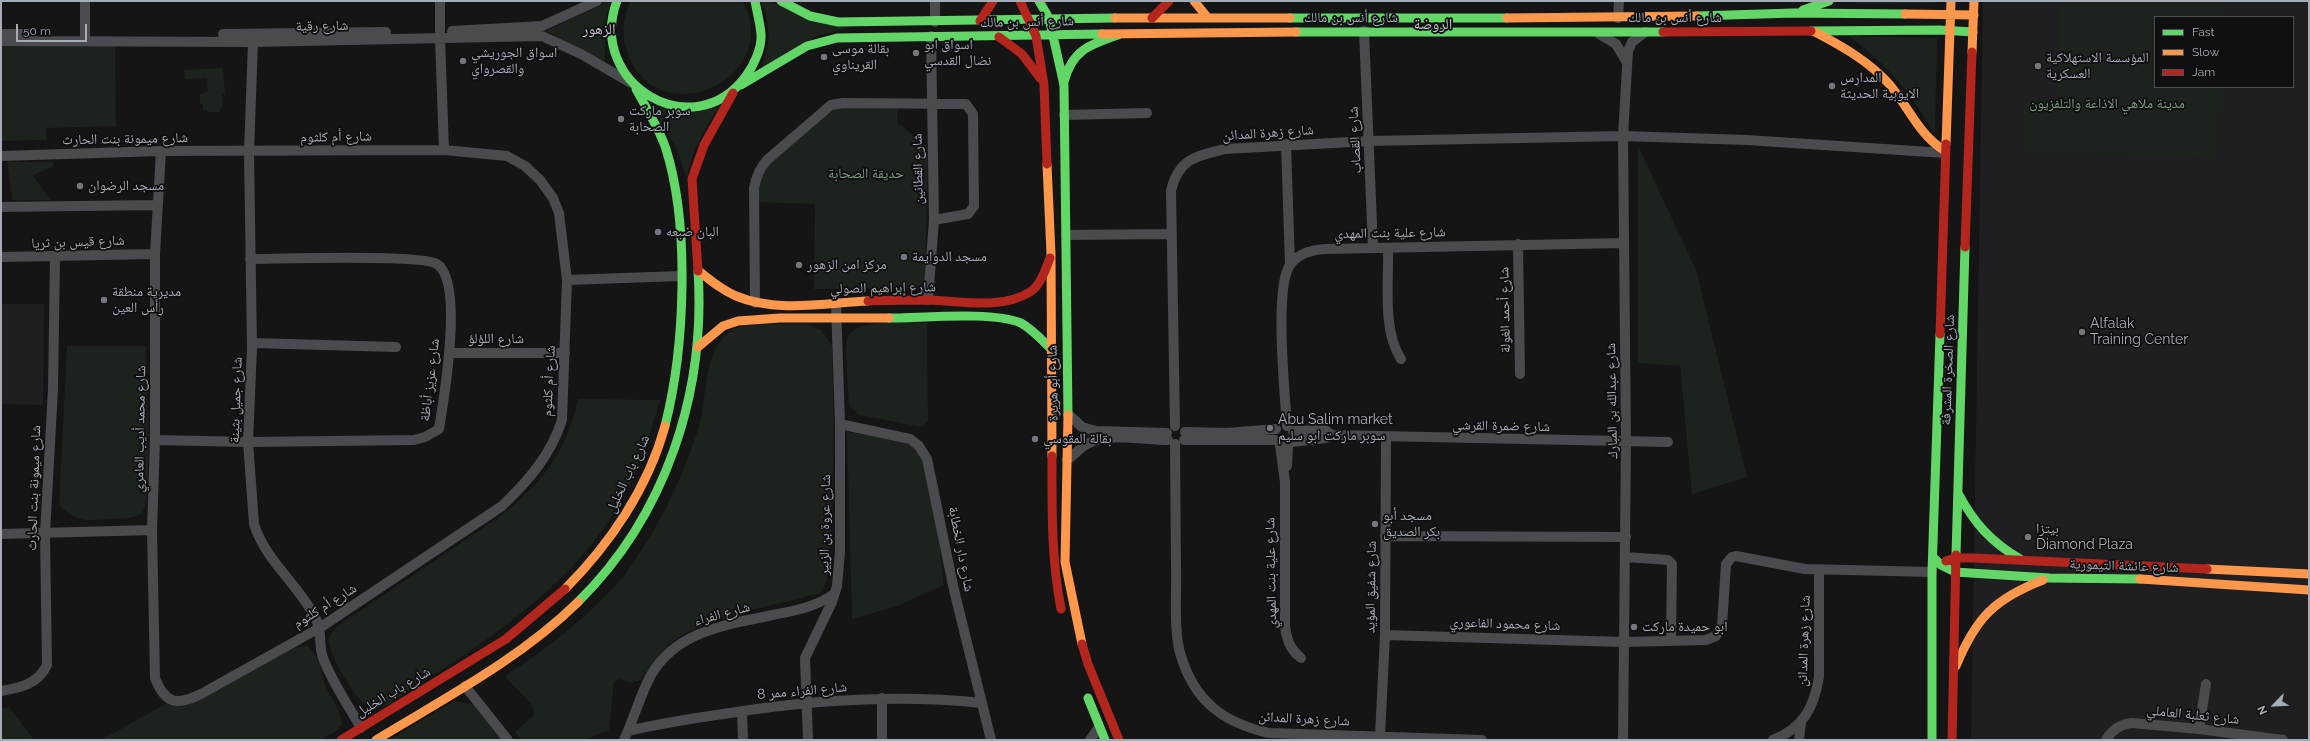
<!DOCTYPE html>
<meta charset="utf-8">
<style>
body{margin:0}
#map{position:relative;width:2310px;height:741px;overflow:hidden;background:#151515;font-family:Raleway,sans-serif}
canvas{display:block}
.frame{position:absolute;inset:0;border:2px solid #a6acb6;pointer-events:none}
.legend{position:absolute;left:2154px;top:16px;width:140px;height:72px;box-sizing:border-box;background:#0f0f11;border:1px solid #4b4e53;margin:0;padding:5px 7px;list-style:none;font-size:12px;color:#a6acb6}
.legend li{display:flex;align-items:center;gap:8px;height:20px}
.legend b{width:20px;border:1px solid #4b4e53}
.north{position:absolute;left:2254px;top:685px;width:40px;height:40px;-webkit-text-stroke:3px #0f0f11;paint-order:stroke;rotate:246deg;font-size:11px;font-weight:700;line-height:16px;text-align:center;color:#a6acb6}
.north::after{content:'';display:block;margin:auto;width:14px;height:18px;background:#a6acb6;clip-path:polygon(50% 0,100% 100%,50% 72%,0 100%)}
.scale{position:absolute;left:16px;top:24px;width:71px;height:18px;box-sizing:border-box;border:2px solid #a6acb6;border-top:0;padding-left:5px;font-size:12px;line-height:14px;white-space:nowrap;color:#a6acb6;-webkit-text-stroke:3px #0f0f11;paint-order:stroke}
</style>
<div id="map">
<canvas width="2310" height="741"></canvas>
<div class="frame"></div>
<ul class="legend">
<li><b style="height:5px;background:#63d668"></b>Fast</li>
<li><b style="height:5px;background:#ff974d"></b>Slow</li>
<li><b style="height:5px;background:#b3261e"></b>Jam</li>
</ul>
<div class="north">N</div>
<div class="scale">50 m</div>
</div>
<script>
const ctx = document.querySelector('canvas').getContext('2d');
ctx.lineJoin = 'round';
function fill(path, color) { ctx.fillStyle = color; ctx.fill(path, 'evenodd'); }
function stroke(path, color, width, dash) { ctx.strokeStyle = color; ctx.lineWidth = width; ctx.lineCap = dash ? 'butt' : 'round'; ctx.setLineDash(dash || []); ctx.stroke(path); }
function label(font, color, halo, rows, align = 'center') {
  ctx.font = font + ' Raleway,"Noto Naskh Arabic",sans-serif'; ctx.lineWidth = 3.5; ctx.setLineDash([]); ctx.textBaseline = 'middle'; ctx.strokeStyle = halo; ctx.fillStyle = color; for (const [text, x, y, turn = 0] of rows) {
    ctx.save(); ctx.translate(x, y); ctx.rotate((+turn || 0) * Math.PI / 180); ctx.textAlign = isNaN(turn) ? turn : align; if (halo) ctx.strokeText(text, 0, 0); ctx.fillText(text, 0, 0); ctx.restore();
  }
}
const built = new Path2D(`
 M1983,1H2309V740H1971ZM2155,17H2293V87H2155Z
 M1,304H44L43,405L1,404Z`);
const green = new Path2D(`
 M610,1L605,22V64L546,31Z
 M631,1H743C784,79 659,136 628,54C621,36 622,17 631,1Z
 M761,1H771L782,7L849,28L817,36L761,68C771,42 771,27 761,1Z
 M1859,1H1935V3L1855,4Z
 M2060,1H2222V17H2155V87H2220L2217,158L2022,151L2023,101L2056,102Z
 M1849,36L1937,38L1935,135C1909,90 1890,68 1849,36Z
 M115,43L116,126L46,128V140L1,141V44Z
 M223,68L225,93H222L223,108L220,109V112H208V110H203V104H200V94L208,92L207,78L185,79L184,70Z
 M652,106L695,112L720,106C703,131 692,149 687,179L677,150Z
 M898,106L897,122L928,148L925,288L814,289L815,204L754,202L764,158L838,107Z
 M1638,146L1696,270L1747,477L1692,494L1680,366L1638,363Z
 M7,162H53L54,166L33,175L50,200H12Z
 M927,323L928,420L922,427L859,415L849,406C849,393 844,349 847,339C853,317 908,323 927,323Z
 M807,324L821,330L832,346L834,429L830,564L826,583L820,593C777,605 717,615 679,637C663,647 651,665 641,680L631,683L620,679L614,682L609,730L584,740H521L515,732L535,714L530,703L505,676C545,650 584,620 617,584C632,568 655,529 666,508C678,484 689,456 698,430C708,399 701,351 732,330C742,322 792,324 807,324Z
 M67,346H146C146,372 154,497 143,511C136,520 119,518 109,519C85,521 76,522 59,505Z
 M578,399L660,400C651,430 642,461 628,488C578,588 477,647 387,705C379,708 374,710 366,705C356,700 325,649 329,638C330,634 334,631 336,627L498,518C541,484 566,454 578,399Z
 M847,432C862,434 905,440 915,449C934,466 941,558 944,585L897,606L852,619Z
 M307,645C323,662 319,668 326,687C333,702 339,706 342,724L338,730L321,740H101L171,701H181L276,652Z
 M454,701L481,706L502,740H389Z
 M9,707L34,740H1V708Z`);
const street = new Path2D(`
 M85,1V40
 M440,1V31
 M935,1V22
 M1618,18L1619,1
 M452,31L542,26L597,1
 M1364,31L1373,248
 M1,34H25
 M223,34L386,32
 M1599,34L1616,44L1626,61
 M440,38L444,150
 M1,41L253,42L542,36L581,54L631,83
 M253,42L249,152L252,348L248,442L254,524C265,560 298,584 315,617C323,631 318,644 323,658C332,682 348,705 361,728
 M1064,115L1147,113
 M1286,144L1290,265
 M1,156L161,151L444,150L507,156L525,166L540,180L553,198L559,213L567,280L562,420C551,455 528,481 502,506L321,627L201,694C177,706 165,704 155,678L152,530L155,440V254L161,151
 M1,207L158,205
 M1066,235L1171,234
 M1518,244L1520,374
 M1388,248C1389,281 1382,331 1401,359
 M1,257L155,254
 M567,280L681,276
 M928,300L934,220L931,36
 M755,303L754,188C756,177 759,169 767,160L831,105L843,103L966,104L973,114L974,206L968,214L934,220
 M252,343L396,347
 M451,353H565
 M1068,414L1082,427L1096,431L1167,433
 M840,424L910,439L919,446L927,459L954,590L991,740
 M1175,426L1171,191C1178,159 1196,156 1225,149L1369,141L1623,136L1747,140L1945,153
 M1287,426C1285,395 1274,287 1290,265C1297,254 1312,250 1325,249L1624,243
 M1293,431L1325,430L1332,435
 M1185,432L1227,433L1276,429
 M155,440L248,442L414,440L425,437L439,429C444,398 464,282 437,264C422,254 277,259 250,259
 M1184,440H1275
 M1292,442L1326,438L1332,435L1668,442
 M1175,444C1175,485 1176,525 1176,565C1177,591 1173,632 1181,656C1195,702 1224,723 1269,733L1482,740
 M1280,445L1285,482V626C1287,641 1290,649 1301,658
 M1067,460C1074,455 1080,448 1087,444C1110,432 1143,440 1168,440
 M1287,466L1288,445
 M1,534L152,530
 M1385,536L1626,537
 M1626,557L1668,560L1672,564L1671,641
 M1385,635L1624,642L1706,640L1716,636L1722,626L1726,564L1732,557L1736,556L1805,569L1932,572
 M465,686L508,740
 M1,691C20,688 38,684 47,665L45,534L53,389L55,257
 M882,698V740
 M742,711L743,740
 M2199,729L2206,684
 M628,731C662,723 695,718 730,713C813,700 896,694 981,703
 M1380,736L1385,635L1386,438
 M624,740C634,719 640,695 651,675C676,632 724,625 768,616C792,611 814,608 834,594
 M808,740L805,658L832,602L837,586L840,551V424L836,303
 M1090,740L1099,727
 M1623,740L1626,442L1623,136L1628,51L1632,42L1645,32
 M1773,740C1803,728 1814,708 1819,677V570
 M1799,740L1801,722
 M2106,740C2112,730 2121,724 2132,723L2199,729L2283,740`);
const fast = new Path2D(`
 M617,1C586,83 693,148 746,76C754,65 762,48 761,34C760,23 757,12 755,1
 M781,1L810,16L838,22L1115,18
 M1039,1L1049,18L1064,85L1068,415
 M1803,10L1829,1
 M1697,16L1794,13L1905,14
 M1290,18H1507
 M1811,31L1940,30L1973,32
 M1296,32H1663
 M1064,82C1072,50 1089,45 1118,35
 M741,85L807,46L837,38L1102,34
 M636,89C646,108 659,128 666,149C690,226 685,348 665,426
 M889,318C922,318 993,311 1021,323C1032,329 1042,340 1051,349
 M1958,493C1974,523 1991,542 2020,559
 M1956,555L1965,247
 M1933,557L1941,565L1955,572L2049,578L2140,579
 M578,602C666,515 706,393 698,271
 M1088,698L1105,740
 M1932,740V572L1940,334`);
const slow = new Path2D(`
 M1194,1L1208,18
 M1905,14L1974,15
 M1115,18H1290
 M1507,18L1697,16
 M1815,32C1842,46 1870,62 1890,85C1909,108 1919,135 1945,151
 M1102,34L1296,32
 M1972,52L1974,1
 M1946,144L1951,1
 M1047,164L1051,254L1052,456
 M700,272C711,281 722,290 736,296C776,313 826,303 868,301
 M698,347L723,326L738,321L780,318H889
 M1068,415L1065,562L1082,644
 M2207,569L2309,574
 M2140,579L2309,590
 M565,589C610,544 648,488 665,426
 M1956,666C1976,618 1994,599 2043,580
 M376,740C445,698 520,659 578,602`);
const jam = new Path2D(`
 M1020,1L1036,36L1044,85L1047,164
 M1152,18L1169,1
 M980,21L993,1
 M1663,32L1811,31
 M999,37L1022,54L1040,78
 M1965,247L1972,52
 M698,271L692,179L704,145L733,93
 M868,301C889,300 909,300 930,300C962,301 1001,310 1030,292C1041,285 1045,270 1050,258
 M1940,334L1946,144
 M1052,456C1052,507 1051,558 1061,609
 M1946,561L1955,558H1973L2207,569
 M1082,644L1088,664L1119,740
 M341,740L506,639L565,589
 M1952,740L1956,555`);
const markers = [
 [916,53,4,"#73777e"],
 [824,57,4,"#73777e"],
 [463,61,4,"#73777e"],
 [2038,66,4,"#73777e"],
 [1832,86,4,"#73777e"],
 [621,119,4,"#73777e"],
 [80,186,4,"#73777e"],
 [658,232,4,"#73777e"],
 [904,257,4,"#73777e"],
 [799,265,4,"#73777e"],
 [104,300,4,"#73777e"],
 [2082,332,4,"#73777e"],
 [1270,428,4,"#73777e"],
 [1035,439,4,"#73777e"],
 [1375,524,4,"#73777e"],
 [2028,537,4,"#73777e"],
 [1634,627,4,"#73777e"]
];
const streetNames = [
 ["شارع أنس بن مالك",1351,18],
 ["شارع أنس بن مالك",1675,18],
 ["شارع أنس بن مالك",1027,22,-1],
 ["شارع رقية",322,26,-1],
 ["شارع زهرة المدائن",1268,133,-4],
 ["شارع أم كلثوم",336,137,-1],
 ["شارع ميمونة بنت الحارث",125,139,-1],
 ["شارع القصاب",1355,140,-93],
 ["شارع القطانين",918,169,-91],
 ["شارع علية بنت المهدي",1390,233,-1],
 ["شارع قيس بن ثريا",78,242,-2],
 ["شارع إبراهيم الصولي",883,288,-1],
 ["شارع أحمد الغولة",1505,310,-91],
 ["شارع اللؤلؤ",496,339],
 ["شارع الصخرة المشرفة",1948,370,-88],
 ["شارع عزيز أباظة",430,380,-83],
 ["شارع أم كلثوم",549,381,-87],
 ["شارع أبو هريرة",1053,383,-91],
 ["شارع جميل بثينة",236,400,-88],
 ["شارع عبدالله بن المبارك",1612,401,-91],
 ["شارع ضمرة القرشي",1501,426,1],
 ["شارع محمد أديب العامري",140,429,-89],
 ["شارع باب الخليل",628,474,-65],
 ["شارع ميمونة بنت الحارث",34,488,-88],
 ["شارع عروة بن الزبير",825,525,-89],
 ["شارع دار الخطابة",961,549,79],
 ["شارع عائشة التيمورية",2124,566,2],
 ["شارع علية بنت المهدي",1271,573,-91],
 ["شارع شفيق المؤيد",1371,587,-89],
 ["شارع أم كلثوم",325,606,-32],
 ["شارع الفراء",722,614,-15],
 ["شارع محمود الفاعوري",1505,624,2],
 ["شارع زهرة المدائن",1804,641,-88],
 ["شارع الفراء ممر 8",802,691,-5],
 ["شارع باب الخليل",393,692,-31],
 ["شارع ثعلبة العاملي",2193,715,6],
 ["شارع زهرة المدائن",1304,719,3]
];
const poiNames = [
 ["اسواق ابو",924,45],
 ["نضال القدسي",924,61],
 ["بقالة موسى",832,49],
 ["القريناوي",832,65],
 ["اسواق الجوريشي",471,53],
 ["والقصرواي",471,69],
 ["المؤسسة الاستهلاكية",2046,58],
 ["العسكرية",2046,74],
 ["المدارس",1840,78],
 ["الايوبية الحديثة",1840,94],
 ["سوبر ماركت",629,111],
 ["الصحابة",629,127],
 ["مسجد الرضوان",88,186],
 ["البان ضبعه",666,232],
 ["مسجد الدوايمة",912,257],
 ["مركز امن الزهور",807,265],
 ["مديرية منطقة",112,292],
 ["رأس العين",112,308],
 ["Alfalak",2090,324],
 ["Training Center",2090,340],
 ["Abu Salim market",1278,420],
 ["سوبر ماركت ابو سليم",1278,436],
 ["بقالة المقوسي",1043,439],
 ["مسجد أبو",1383,516],
 ["بكر الصديق",1383,532],
 ["بيتزا",2036,529],
 ["Diamond Plaza",2036,545],
 ["ابو حميدة ماركت",1642,627]
];
const parkNames = [
 ["مدينة ملاهي الاذاعة والتلفزيون",2107,104],
 ["حديقة الصحابة",866,174]
];
const neighbourhoodNames = [
 ["الروضة",1433,24],
 ["الزهور",599,29]
];
fill(built, '#1f1f21');
fill(green, '#1c221c');
stroke(street, '#494b4e', 10);
stroke(fast, '#63d668', 9);
stroke(slow, '#ff974d', 9);
stroke(jam, '#b3261e', 9);
for (const [x, y, r, color] of markers) { const dot = new Path2D(); dot.arc(x, y, r, 0, 2 * Math.PI); ctx.fillStyle = color; ctx.fill(dot); stroke(dot, '#0f0f11', 1.5); }
label('14px', '#a6acb6', '#0f0f11', streetNames);
label('14px', '#a6acb6', '#0f0f11', poiNames, 'left');
label('14px', '#7ea17e', '#0f0f11', parkNames);
label('15px', '#c7cbd2', '#0f0f11', neighbourhoodNames);
</script>
